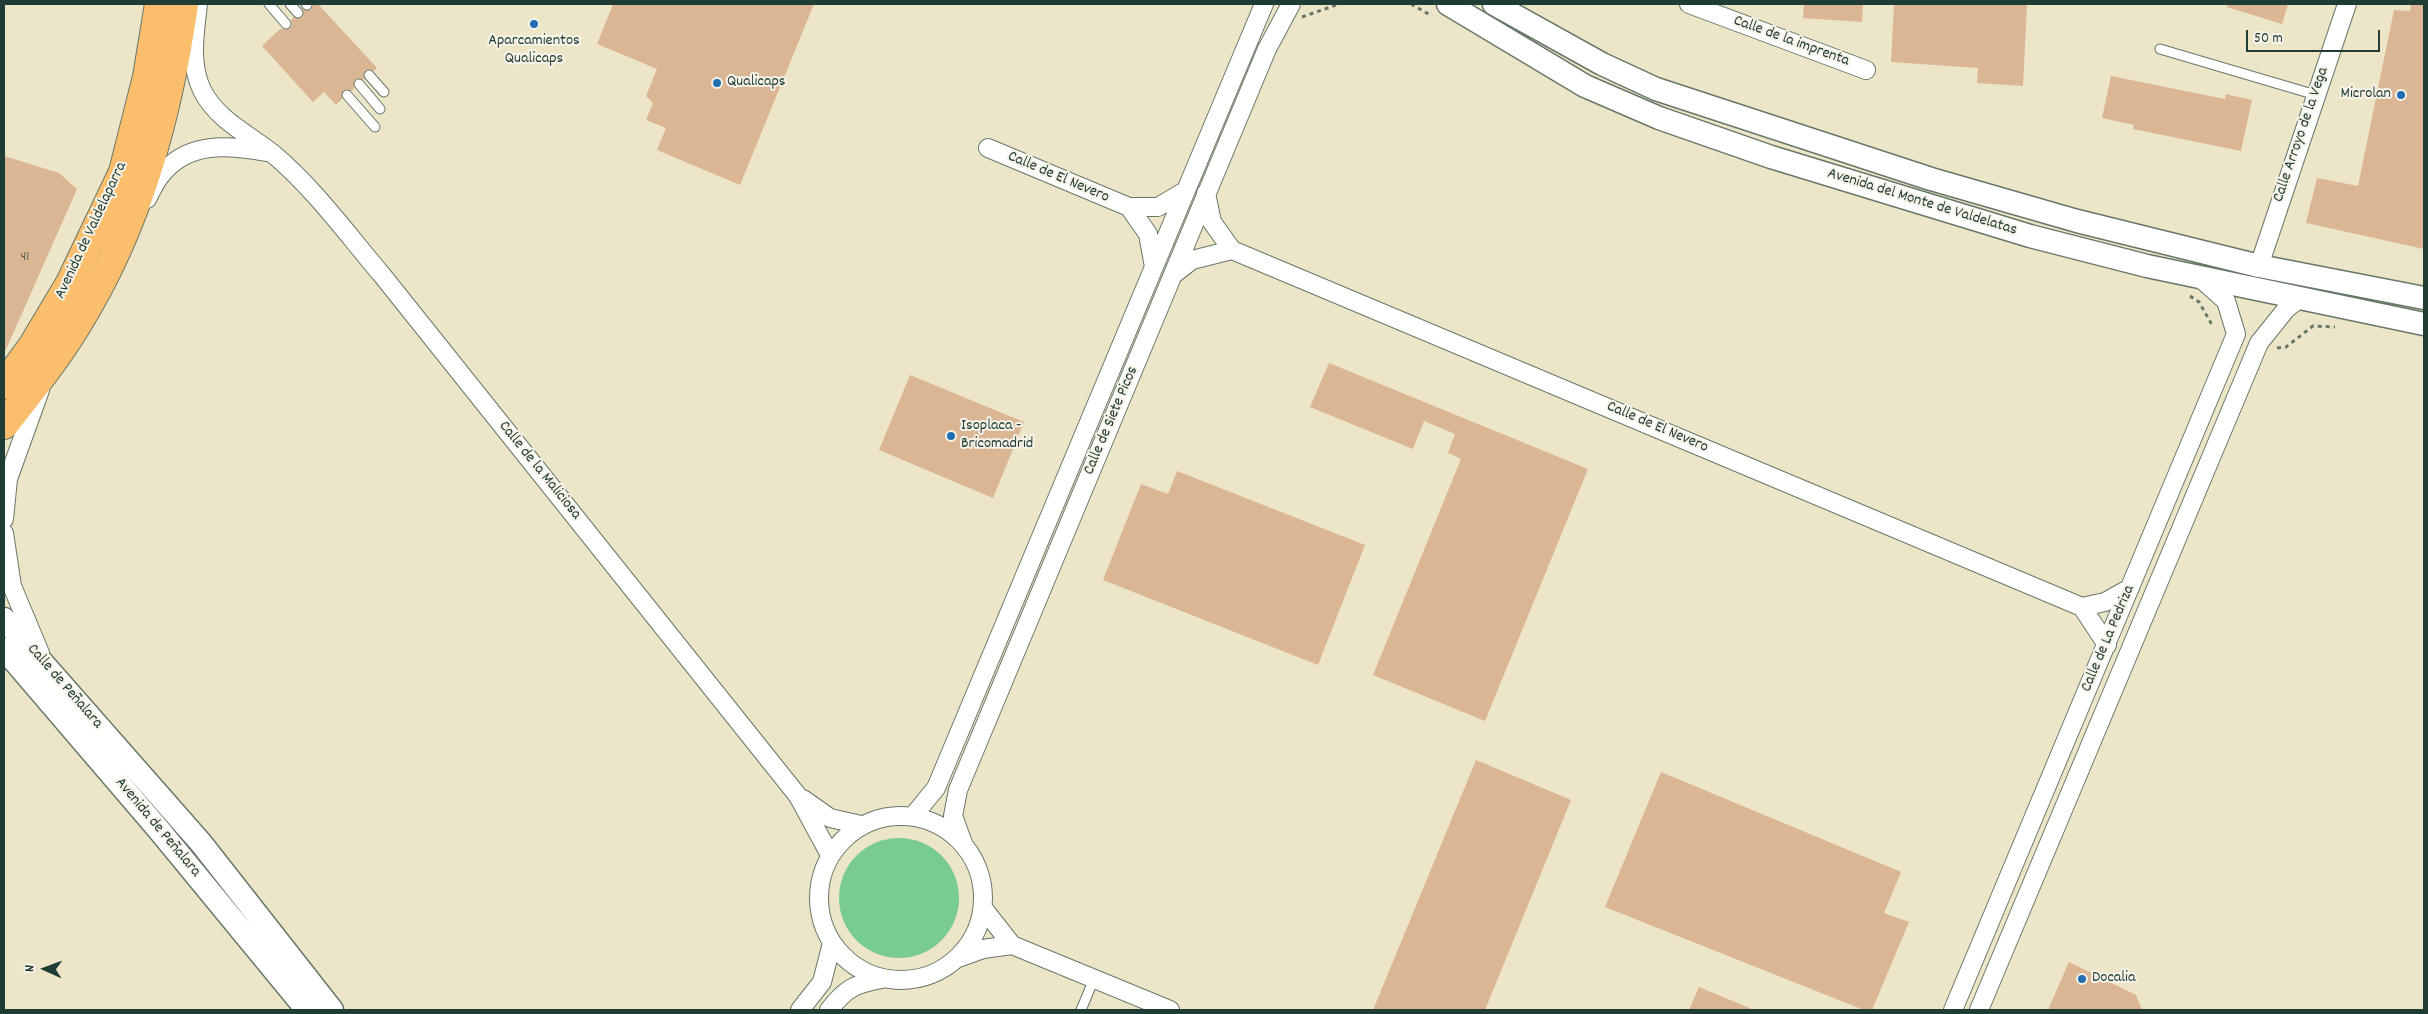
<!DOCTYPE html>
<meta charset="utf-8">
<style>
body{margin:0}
#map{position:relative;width:2428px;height:1014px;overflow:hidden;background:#ede5c8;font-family:Dekko,sans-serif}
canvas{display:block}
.frame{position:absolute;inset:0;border:5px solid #1f3d34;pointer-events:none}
.north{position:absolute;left:20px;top:944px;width:50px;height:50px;-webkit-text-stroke:4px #f7f3e8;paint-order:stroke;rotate:272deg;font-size:14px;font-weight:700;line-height:20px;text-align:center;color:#1f3d34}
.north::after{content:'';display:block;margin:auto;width:18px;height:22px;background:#1f3d34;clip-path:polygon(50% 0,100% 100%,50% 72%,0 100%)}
.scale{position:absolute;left:2246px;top:30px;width:134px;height:22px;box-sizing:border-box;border:2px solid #1f3d34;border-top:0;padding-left:6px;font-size:15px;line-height:18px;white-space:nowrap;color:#1f3d34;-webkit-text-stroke:4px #f7f3e8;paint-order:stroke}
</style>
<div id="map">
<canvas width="2428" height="1014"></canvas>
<div class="frame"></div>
<div class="north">N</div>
<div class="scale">50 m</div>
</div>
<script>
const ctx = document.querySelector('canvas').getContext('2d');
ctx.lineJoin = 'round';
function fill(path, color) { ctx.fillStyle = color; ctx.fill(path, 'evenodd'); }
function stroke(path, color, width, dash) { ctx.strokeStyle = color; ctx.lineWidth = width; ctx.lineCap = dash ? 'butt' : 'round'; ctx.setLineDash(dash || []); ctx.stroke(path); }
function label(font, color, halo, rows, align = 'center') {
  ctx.font = font + ' Dekko,sans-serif'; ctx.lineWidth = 4; ctx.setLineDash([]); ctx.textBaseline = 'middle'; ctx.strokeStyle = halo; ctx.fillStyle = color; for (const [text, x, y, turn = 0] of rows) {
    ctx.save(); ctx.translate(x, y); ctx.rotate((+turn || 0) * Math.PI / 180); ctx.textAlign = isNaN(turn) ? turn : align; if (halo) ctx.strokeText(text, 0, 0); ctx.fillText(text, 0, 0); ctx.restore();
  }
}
const green = new Path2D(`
 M839 898a60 60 0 1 1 120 0a60 60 0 1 1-120 0Z`);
const building = new Path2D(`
 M313,4H318L377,68L374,71L368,69L365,71L364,80L358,78L355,80L354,88L352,91L346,89L343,91L342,99L336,105L324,92L313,102L262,46L280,29H290L292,26L291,20L294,17L302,18L303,10H311Z
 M613,4H814L740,185L657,150L666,128L646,120L653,103L646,96L657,69L597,44Z
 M1804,4H1863L1862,22L1803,18Z
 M1894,4H2027L2023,86L1977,83L1978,68L1891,62Z
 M2227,4H2288L2282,24L2227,7Z
 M2411,4H2424V249L2306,223L2317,178L2358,186L2394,10L2410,11Z
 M2111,76L2225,99L2226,94L2252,100L2241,151L2133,129L2134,125L2102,118Z
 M4,156L59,173L77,189L4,354Z
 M1329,363L1588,469L1485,721L1373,675L1461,459L1448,453L1455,434L1424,421L1413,449L1310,407Z
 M910,375L1024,422L993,498L879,450Z
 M1177,471L1365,545L1318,665L1103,580L1141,484L1168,494Z
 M1476,760L1571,800L1485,1010H1373Z
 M1661,772L1901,872L1884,913L1909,922L1872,1010H1864L1605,907Z
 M2069,962L2136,995L2142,1010H2048Z
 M1699,987L1754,1010H1689Z`);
const path = new Path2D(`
 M1411,4L1432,16
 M1302,17L1339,4
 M2190,296L2199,302L2211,323L2215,325
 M2277,348L2286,347L2313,326L2335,327`);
const service = new Path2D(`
 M269,4L286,24
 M290,4L298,13
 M306,4L307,5
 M2160,49L2316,95
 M369,75L384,92
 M359,84L380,109
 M347,95L375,127
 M1081,1010L1094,979`);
const minor = new Path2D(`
 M198,4C195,32 189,63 202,90C216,119 248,134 272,153C314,188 347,234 382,275L798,796L830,855
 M1689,4L1866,70
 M988,148L1129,207H1158L1185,191
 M1206,193L1212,222L1232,250L2082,607L2107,645
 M147,199C151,192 155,182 161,175C188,141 228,145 266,152
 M1129,207L1148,234L1154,267
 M2259,266L2347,4
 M1174,274L1192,260L1232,250
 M4,519L8,479L40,390
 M4,533L12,586L40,653
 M2082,607L2105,602L2130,588
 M803,799L830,818L861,825
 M819 898a82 82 0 1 1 164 0a82 82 0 1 1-164 0Z
 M913,816L936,788L1264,4
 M963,843L953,816L958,790L1267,49L1291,4
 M983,908L1012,945L1170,1010
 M958,958L983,949L1012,945
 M800,1010L822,982L832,943
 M829,1010C846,988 855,984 882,979
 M1953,1010L2236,334L2226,301L2199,277
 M1979,1010L2259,343L2287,308L2300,298`);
const tertiary = new Path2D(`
 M1448,4L1585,86L1659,118L1771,157L2030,236L2147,266L2424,324
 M1494,4L1602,64L1656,89L1931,179L2077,221L2259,266L2424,298
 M4,619L201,843L332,1010
 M4,649L159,830L307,1010`);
const trunk = new Path2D(`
 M4,385L33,345L70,283L123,172L147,77L159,4
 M4,425C29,393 56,360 77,325C138,227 168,116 184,4`);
const markers = [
 [534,24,5,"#1f6fb2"],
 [717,83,5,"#1f6fb2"],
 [2401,95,5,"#1f6fb2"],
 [951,436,5,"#1f6fb2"],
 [2082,979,5,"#1f6fb2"]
];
const numberNames = [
 ["41",25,258]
];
const poiNames = [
 ["Aparcamientos",534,42,"center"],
 ["Qualicaps",534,60,"center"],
 ["Qualicaps",727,83],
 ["Microlan",2391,95,"right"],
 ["Isoplaca -",961,427],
 ["Bricomadrid",961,445],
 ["Docalia",2092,979]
];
const streetNames = [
 ["Calle de la imprenta",1791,42,20],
 ["Calle Arroyo de la Vega",2302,135,-71],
 ["Calle de El Nevero",1058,178,23],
 ["Avenida del Monte de Valdelatas",1922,203,17],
 ["Avenida de Valdelaparra",92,231,-65],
 ["Calle de Siete Picos",1112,421,-67],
 ["Calle de El Nevero",1657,428,23],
 ["Calle de la Maliciosa",539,471,51],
 ["Calle de La Pedriza",2109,639,-67],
 ["Calle de Peñalara",64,687,49],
 ["Avenida de Peñalara",157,828,50]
];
fill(green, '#78cc90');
fill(building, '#dab695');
stroke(service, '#677868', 11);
stroke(minor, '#677868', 20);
stroke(tertiary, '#677868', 25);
stroke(trunk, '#677868', 30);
stroke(path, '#677868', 3, [4, 4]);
stroke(service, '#fff', 9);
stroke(minor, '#fff', 18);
stroke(tertiary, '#fff', 22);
stroke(trunk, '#fabe6d', 28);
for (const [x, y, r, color] of markers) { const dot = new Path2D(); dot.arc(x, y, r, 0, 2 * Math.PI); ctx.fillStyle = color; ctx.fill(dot); stroke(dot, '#f7f3e8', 2); }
label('14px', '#4e5b4c', null, numberNames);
label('16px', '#1f3d34', '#f7f3e8', poiNames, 'left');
label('16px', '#1f3d34', '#f7f3e8', streetNames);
</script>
